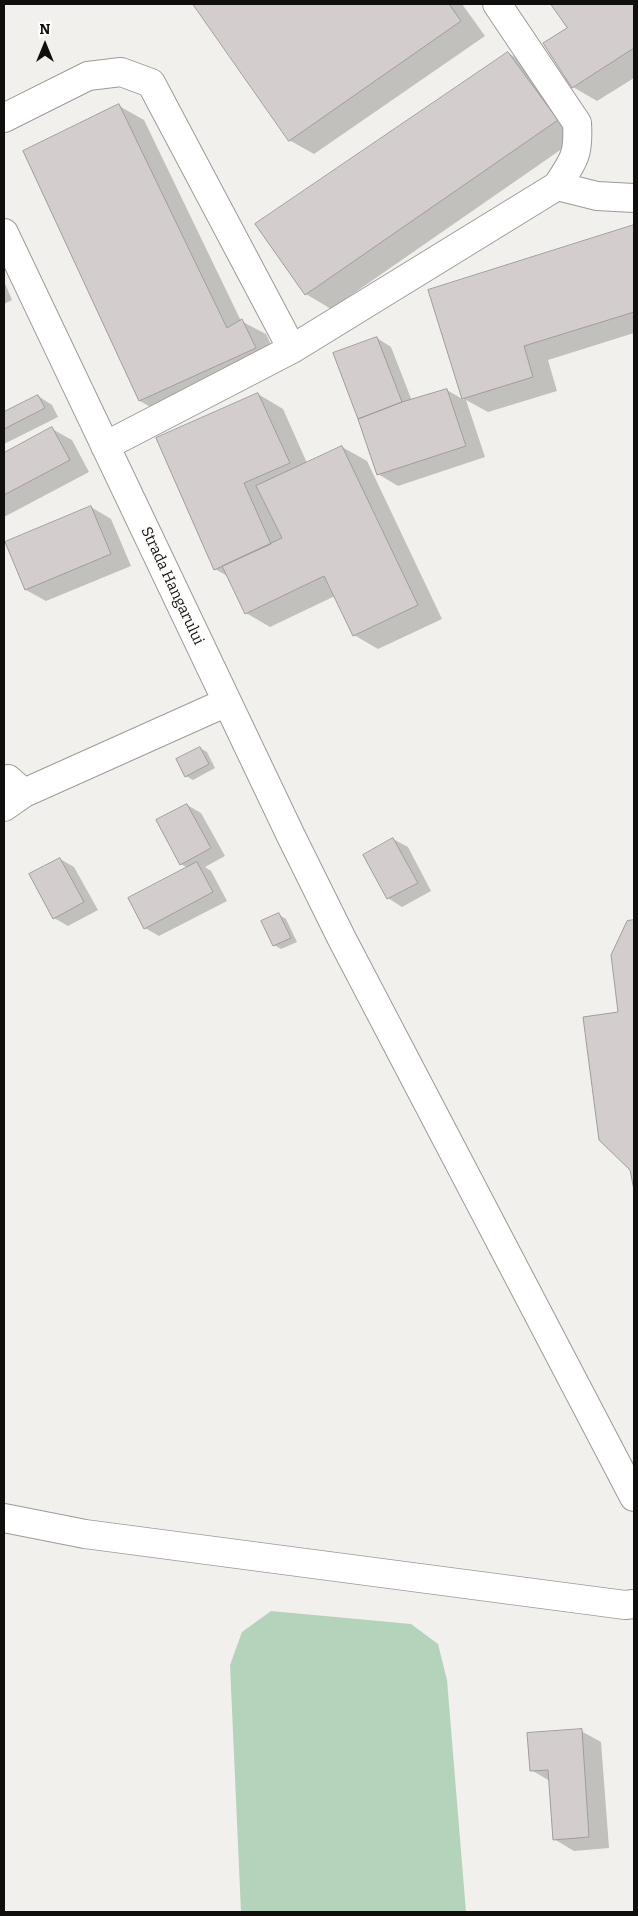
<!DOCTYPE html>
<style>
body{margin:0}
#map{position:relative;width:638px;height:1916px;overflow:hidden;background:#f2f0ec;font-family:Bitter,serif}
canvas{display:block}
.frame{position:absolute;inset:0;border:5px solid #100f0e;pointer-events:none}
.north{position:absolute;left:20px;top:20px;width:50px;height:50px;-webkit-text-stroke:4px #fffdfb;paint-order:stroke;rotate:0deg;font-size:14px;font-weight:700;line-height:20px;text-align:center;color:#100f0e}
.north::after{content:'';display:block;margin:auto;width:18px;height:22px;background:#100f0e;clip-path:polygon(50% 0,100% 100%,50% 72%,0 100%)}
</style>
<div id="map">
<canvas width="638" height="1916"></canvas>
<div class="frame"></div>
<div class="north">N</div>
</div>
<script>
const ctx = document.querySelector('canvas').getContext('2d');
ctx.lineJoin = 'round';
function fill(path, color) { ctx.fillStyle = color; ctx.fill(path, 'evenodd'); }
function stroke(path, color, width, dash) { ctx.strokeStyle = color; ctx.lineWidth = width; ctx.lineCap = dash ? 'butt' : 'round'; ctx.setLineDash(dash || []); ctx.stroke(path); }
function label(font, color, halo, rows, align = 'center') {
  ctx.font = font + ' Bitter,serif'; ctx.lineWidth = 5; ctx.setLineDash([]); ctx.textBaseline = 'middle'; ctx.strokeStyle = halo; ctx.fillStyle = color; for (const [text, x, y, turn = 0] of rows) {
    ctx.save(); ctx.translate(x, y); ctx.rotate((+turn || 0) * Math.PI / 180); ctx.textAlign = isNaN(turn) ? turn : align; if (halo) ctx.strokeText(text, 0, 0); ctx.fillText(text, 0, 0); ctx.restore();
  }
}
const green = new Path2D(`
 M271,1611L411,1624L438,1644L447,1680L466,1912H241L230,1665L242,1632Z`);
const shadow = new Path2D(`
 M195,4H462L485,36L314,154L289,140Z
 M552,4H634V78L597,101L573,87L568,28Z
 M508,53L533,68L582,135L331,309L306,294L256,224Z
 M119,106L144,120L241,321L266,334L279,362L164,415L140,401Z
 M634,227V333L548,360L557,391L488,412L466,400L485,457L398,486L378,474L377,338L391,347L412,401L447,390L464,400L429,291Z
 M4,281L12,300L4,304Z
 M258,394L283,409L307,463L342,447L367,461L442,619L378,649L354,635L335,596L270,627L246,613L229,577L215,569Z
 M38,396L52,405L58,417L4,444V414Z
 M52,429L72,440L89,472L4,517V454Z
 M91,507L111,519L131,566L46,601L26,590Z
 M200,748L207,752L215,768L193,780L186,776Z
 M187,805L201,813L225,856L205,867L211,871L227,901L159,936L145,928L188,868L181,864Z
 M393,839L408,847L431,891L402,907L388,898Z
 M60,859L74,867L98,910L68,926L54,918L31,875Z
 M279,915L286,919L297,942L281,949L274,945Z
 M634,921V1184L632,1169L620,1013L628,922Z
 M581,1731L601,1742L609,1848L574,1851L554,1839L550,1781L531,1770Z`);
const building = new Path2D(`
 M193,4H449L461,21L289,141Z
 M551,4H634V48L572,88L543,43L567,28Z
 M508,52L558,120L305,295L255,224Z
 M119,104L227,328L242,319L256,348L139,401L23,151Z
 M634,225V312L524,346L533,377L462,399L428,290Z
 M377,337L402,402L358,419L333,353Z
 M447,389L466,446L377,475L358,419L402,402Z
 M258,393L290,463L244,483L271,544L214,570L156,438Z
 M38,395L45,408L4,429V412Z
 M52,427L70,460L4,495V453Z
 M342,446L418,605L353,636L324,576L245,614L222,566L282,538L256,486Z
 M91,506L111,554L25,590L5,542Z
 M200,747L209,764L185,777L176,759Z
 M187,804L211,848L180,865L156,820Z
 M393,838L418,883L387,899L363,855Z
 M60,858L84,902L53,919L29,874Z
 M197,862L213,892L144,929L128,898Z
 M279,913L291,938L273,946L261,921Z
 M634,920V1190L630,1170L599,1140L583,1017L618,1012L611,955L627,921Z
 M582,1729L589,1837L553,1840L548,1770L530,1771L527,1733Z`);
const minor = new Path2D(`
 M4,118L88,76L121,72L151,83L292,349
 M557,186L597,196L634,198
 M4,233L291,836L342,939L634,1497
 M105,446L292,349L557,186C574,160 579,155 577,123L497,4
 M24,793L227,702
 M4,807L24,793L8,779
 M4,1518L85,1534L625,1605L634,1604`);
const streetNames = [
 ["Strada Hangarului",172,586,65]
];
fill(green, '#b3d4ba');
fill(shadow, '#0003');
fill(building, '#d3cecd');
stroke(building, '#a19c9b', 1);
stroke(minor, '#9d9b97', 30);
stroke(minor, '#fff', 28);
label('15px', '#100f0e', '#fffdfb', streetNames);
</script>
